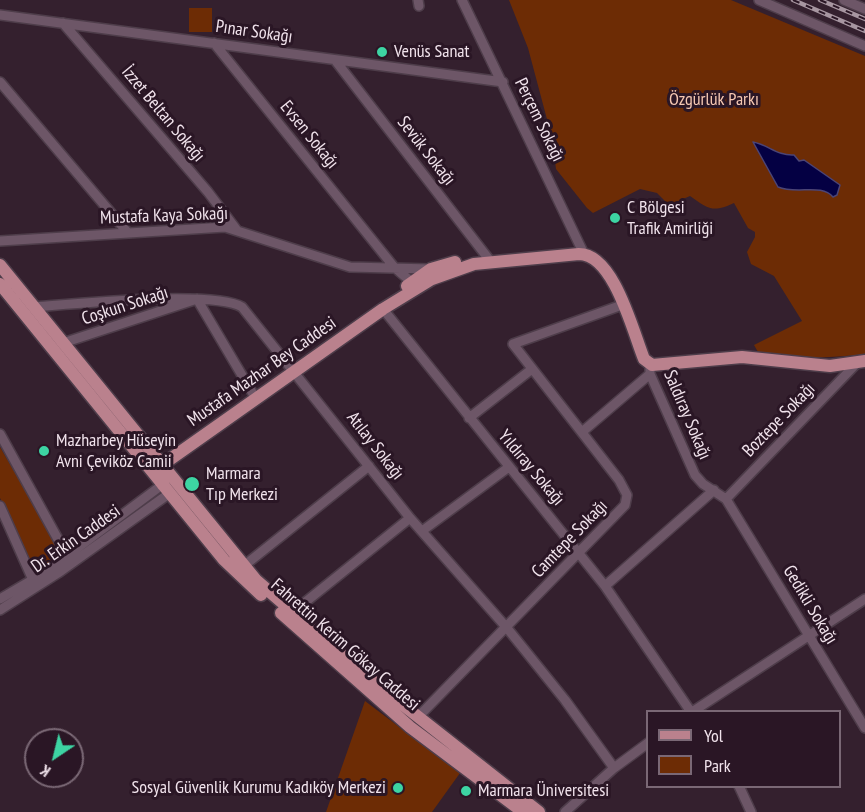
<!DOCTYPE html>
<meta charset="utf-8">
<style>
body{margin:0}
#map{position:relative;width:865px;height:812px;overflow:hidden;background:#34202e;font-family:"PT Sans Narrow",sans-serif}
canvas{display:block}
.legend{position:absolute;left:646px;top:710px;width:195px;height:78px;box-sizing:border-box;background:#2a1625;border:2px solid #7a6875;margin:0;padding:8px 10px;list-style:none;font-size:18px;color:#f1e3ec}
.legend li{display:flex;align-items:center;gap:12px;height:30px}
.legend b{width:30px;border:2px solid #7a6875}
.north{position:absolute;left:24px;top:728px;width:60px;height:60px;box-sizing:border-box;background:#2a1625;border:2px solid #7a6875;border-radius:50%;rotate:215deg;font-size:16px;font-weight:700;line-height:24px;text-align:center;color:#f1e3ec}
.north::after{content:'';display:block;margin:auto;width:21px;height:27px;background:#3dd4a3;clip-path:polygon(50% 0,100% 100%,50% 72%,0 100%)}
</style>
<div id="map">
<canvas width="865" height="812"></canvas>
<ul class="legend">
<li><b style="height:8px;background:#ba818d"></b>Yol</li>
<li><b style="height:16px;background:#6d2c05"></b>Park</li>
</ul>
<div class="north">K</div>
</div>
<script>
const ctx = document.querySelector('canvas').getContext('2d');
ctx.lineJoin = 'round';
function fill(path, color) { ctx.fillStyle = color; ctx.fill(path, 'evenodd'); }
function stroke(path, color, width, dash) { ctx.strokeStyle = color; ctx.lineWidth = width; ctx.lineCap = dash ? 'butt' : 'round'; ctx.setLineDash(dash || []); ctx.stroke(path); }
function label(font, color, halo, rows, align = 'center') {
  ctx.font = font + ' "PT Sans Narrow",sans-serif'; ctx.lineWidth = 6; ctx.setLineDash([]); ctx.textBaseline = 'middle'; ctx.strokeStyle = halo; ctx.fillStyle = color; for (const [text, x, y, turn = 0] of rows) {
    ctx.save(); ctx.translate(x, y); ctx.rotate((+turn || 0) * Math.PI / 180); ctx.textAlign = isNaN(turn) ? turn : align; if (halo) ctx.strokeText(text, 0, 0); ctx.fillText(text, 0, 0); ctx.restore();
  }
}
const green = new Path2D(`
 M509,0H731L865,56V354C829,358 794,360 758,352L754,345L802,321L774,276L751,264L747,252L755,237V232L748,228L734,203C713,213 708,209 690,196L669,205L657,193L640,189L593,213L587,208L556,169L552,138L528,48Z
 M189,8H212V32H189Z
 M0,447L62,554L36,572L0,498Z
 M365,701L460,773L432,812H326Z`);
const water = new Path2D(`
 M753,142C769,145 777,156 794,155L799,161L804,160L840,185L837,195L833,197C821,183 797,195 778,187Z`);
const minor = new Path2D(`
 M418,0L419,6
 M462,0L584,254
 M759,0L865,46
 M844,0L865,9
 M0,15L503,82
 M63,23L208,192L236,229
 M214,43L394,267L415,285
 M335,60L491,262
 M0,82L128,233
 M0,241L225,227L350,267L431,269
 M34,307C73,304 214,290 242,307L410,518L507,628L565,700L614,768
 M383,309L605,586L691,712
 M63,343L197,299L256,399
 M650,365V374L695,475L703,484L726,499L865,728
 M469,418L532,369
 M582,432L650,374
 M0,434L70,561
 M726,499L856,364
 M0,506L33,580
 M422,531L509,467
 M245,565L369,466
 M605,586L714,490
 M0,599L44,573L166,482
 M0,610L58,573L170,493
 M293,612L410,518
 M692,712L865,599
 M418,717L625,505L627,495L619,480L513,344L622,305
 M739,786L751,812
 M565,812L614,768L648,743`);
const major = new Path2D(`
 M0,265L256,580L374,682L539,812
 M0,284L224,560L261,595
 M407,286L431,269L455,262
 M163,485L162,465L383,309L432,279L474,264L579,254C614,254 633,332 644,359L652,365L742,357L830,366L865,361
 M281,613L410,727L523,812`);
const rail = new Path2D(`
 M793,0L865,31
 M820,0L865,19`);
const markers = [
 [382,52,6,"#3dd4a3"],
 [615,218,6,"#3dd4a3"],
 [44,451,6,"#3dd4a3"],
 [192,484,8,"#3dd4a3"],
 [398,788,6,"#3dd4a3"],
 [466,791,6,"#3dd4a3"]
];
const streetNames = [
 ["Pınar Sokağı",254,32,8],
 ["İzzet Beltan Sokağı",163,114,50],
 ["Perçem Sokağı",539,120,64],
 ["Evsen Sokağı",309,135,51],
 ["Sevük Sokağı",426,151,52],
 ["Mustafa Kaya Sokağı",164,216,-2],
 ["Coşkun Sokağı",125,306,-18],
 ["Mustafa Mazhar Bey Caddesi",262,372,-35],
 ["Saldıray Sokağı",687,415,67],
 ["Boztepe Sokağı",779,420,-46],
 ["Atılay Sokağı",375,446,52],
 ["Yıldıray Sokağı",531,468,50],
 ["Dr. Erkin Caddesi",76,539,-35],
 ["Camtepe Sokağı",570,539,-46],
 ["Gedikli Sokağı",810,605,59],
 ["Fahrettin Kerim Gökay Caddesi",345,645,41]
];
const poiNames = [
 ["Venüs Sanat",394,52],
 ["C Bölgesi",627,208],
 ["Trafik Amirliği",627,229],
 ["Mazharbey Hüseyin",56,441],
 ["Avni Çeviköz Camii",56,462],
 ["Marmara",206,474],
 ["Tıp Merkezi",206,495],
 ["Sosyal Güvenlik Kurumu Kadıköy Merkezi",386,788,"right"],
 ["Marmara Üniversitesi",478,791]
];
const parkNames = [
 ["Özgürlük Parkı",714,100]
];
fill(green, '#6d2c05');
fill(water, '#040043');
stroke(water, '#4b4476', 1.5);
stroke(minor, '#4e3d4a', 12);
stroke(major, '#4e3d4a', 15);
stroke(minor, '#6d5667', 9);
stroke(major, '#ba818d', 12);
stroke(rail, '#a796a1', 4.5);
stroke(rail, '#2a1625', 2, [7]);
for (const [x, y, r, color] of markers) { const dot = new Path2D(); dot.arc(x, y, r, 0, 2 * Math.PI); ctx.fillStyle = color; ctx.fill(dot); stroke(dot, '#2a1625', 2); }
label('18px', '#f1e3ec', '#2a1625', streetNames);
label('18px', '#f1e3ec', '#2a1625', poiNames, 'left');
label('18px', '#f6c8b3', '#2a1625', parkNames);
</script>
